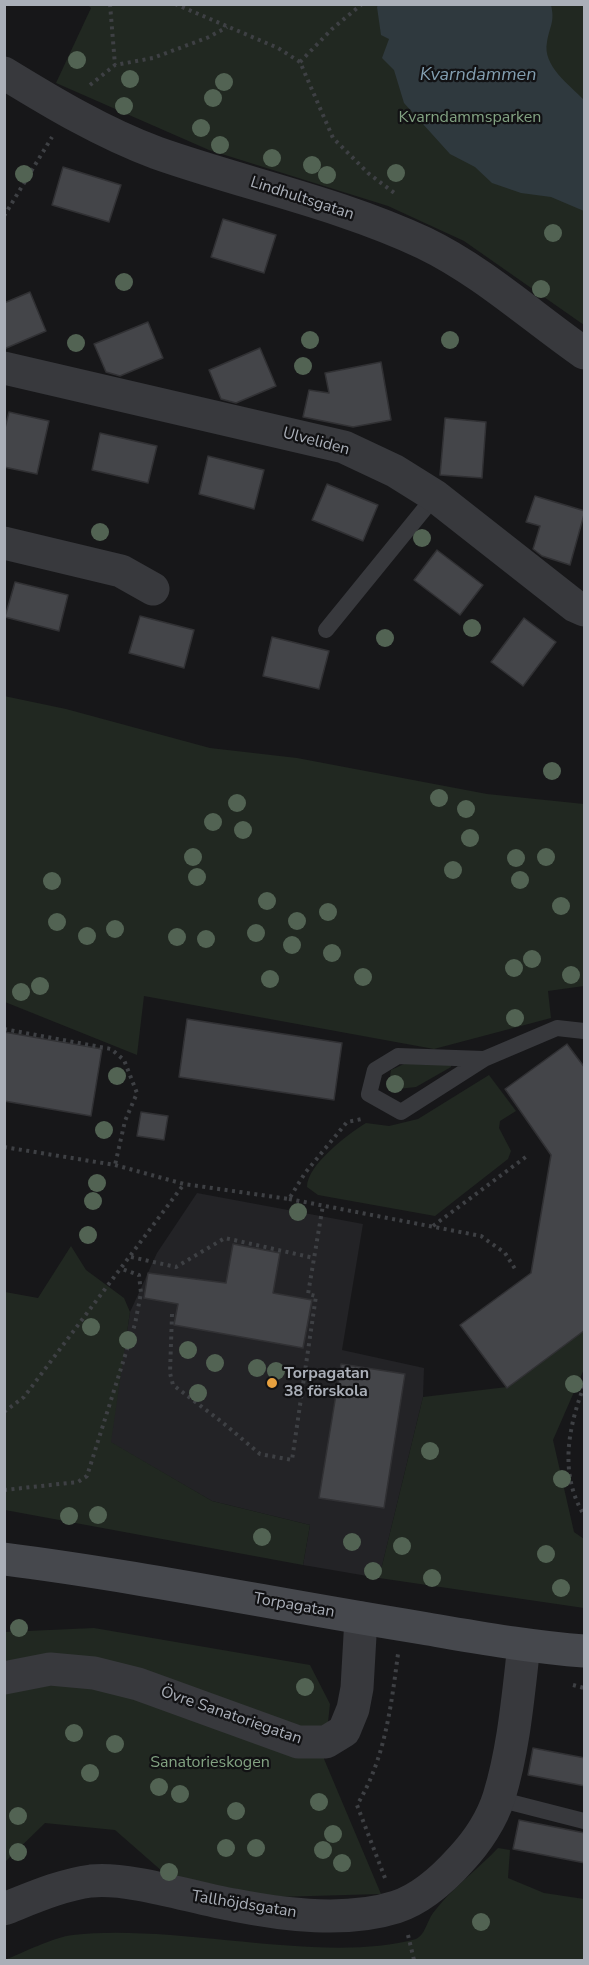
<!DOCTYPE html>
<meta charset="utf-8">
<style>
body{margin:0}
#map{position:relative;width:589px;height:1965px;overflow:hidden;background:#171719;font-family:"Nunito Sans",sans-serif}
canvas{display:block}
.frame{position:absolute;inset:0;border:6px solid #aaafb8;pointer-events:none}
</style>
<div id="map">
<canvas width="589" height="1965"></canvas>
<div class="frame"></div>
</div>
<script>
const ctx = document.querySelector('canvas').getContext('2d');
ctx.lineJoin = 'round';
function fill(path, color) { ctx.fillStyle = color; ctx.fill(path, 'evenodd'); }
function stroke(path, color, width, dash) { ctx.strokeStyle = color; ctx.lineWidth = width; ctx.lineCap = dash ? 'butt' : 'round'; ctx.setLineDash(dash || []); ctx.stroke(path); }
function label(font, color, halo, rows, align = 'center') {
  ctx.font = font + ' "Nunito Sans",sans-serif'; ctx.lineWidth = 4.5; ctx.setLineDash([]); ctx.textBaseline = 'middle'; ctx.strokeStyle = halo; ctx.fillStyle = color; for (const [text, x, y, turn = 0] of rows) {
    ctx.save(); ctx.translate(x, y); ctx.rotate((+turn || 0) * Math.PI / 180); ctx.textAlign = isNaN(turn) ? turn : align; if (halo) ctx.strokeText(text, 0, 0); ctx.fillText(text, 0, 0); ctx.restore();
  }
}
const built = new Path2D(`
 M197,1193L363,1224L342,1350L424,1368L423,1397L379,1578L303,1565L310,1525L212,1501L110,1442L130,1312L157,1253Z`);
const green = new Path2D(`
 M88,5H584V325L464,241L388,206L209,150L56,83L91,8Z
 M4,696L66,709L210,748L297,758L487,794L584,804V986L548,991L551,1018L434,1049L144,996L137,1055L5,1002Z
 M406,1063L451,1064V1067L416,1087L398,1089L389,1082L391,1070Z
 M489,1075L516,1111L500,1121L499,1128L511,1151L508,1159L435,1216L318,1195L307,1187C307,1165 348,1134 366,1123L389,1126L418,1119Z
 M71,1246L86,1270L124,1298L130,1312L111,1442L212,1501L310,1525L303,1565L5,1510V1292L38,1298Z
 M584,1330V1369L553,1440L574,1532L584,1539V1608L379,1578L423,1397L507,1387Z
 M94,1628L310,1665L330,1704L324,1759L381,1894L276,1897L179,1886L115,1830L45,1823L5,1862V1632Z
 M498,1848L510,1850L508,1878L544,1893L584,1899V1960H5C22,1953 54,1937 73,1935C177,1923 323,1965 416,1939C425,1935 427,1921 433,1913C451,1889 477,1870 498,1848Z`);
const water = new Path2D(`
 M379,4L551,5C555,22 550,25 547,42C542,66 570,85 584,100V211L551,197L521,193L492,183L475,167L450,154L404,103L394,70L382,58L389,39L381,35L377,7Z`);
const building = new Path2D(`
 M63,167L121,185L109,222L52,205Z
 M223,219L276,235L264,273L211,257Z
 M30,292L46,331L4,349V303Z
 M148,322L163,358L120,376L106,372L94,344Z
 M260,348L276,386L236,403L221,399L209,370Z
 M381,362L391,420L353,427L303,417L309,390L329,393L325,373Z
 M9,412L49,421L37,474L4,467V432Z
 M445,418L486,422L482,478L440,475Z
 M100,433L157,446L148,483L92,470Z
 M208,456L264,470L254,509L199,494Z
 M327,484L378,505L363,541L312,520Z
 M535,496L585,511L570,565L542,556L533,549L540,526L526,522Z
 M437,550L483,585L460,615L414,580Z
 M15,582L68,595L59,631L5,617Z
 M140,616L194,630L184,668L129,653Z
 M524,618L556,642L523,686L491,662Z
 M272,637L329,651L319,689L263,676Z
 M187,1019L342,1043L334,1100L179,1077Z
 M4,1032L102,1049L91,1116L4,1101Z
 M567,1044L585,1068V1330L507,1388L460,1325L531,1273L551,1155L505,1089Z
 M141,1112L168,1116L164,1140L137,1136Z
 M233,1244L280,1253L273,1293L312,1300L303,1348L174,1325L178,1304L144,1298L148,1273L226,1283Z
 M341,1364L405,1374L384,1508L319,1498Z
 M533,1748L585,1758V1786L528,1775Z
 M519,1820L585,1833V1863L513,1849Z`);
const path = new Path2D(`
 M110,4L115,65
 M175,4L278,48L300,62L333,138L368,173L397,195
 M300,62L332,29L362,4
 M90,85L115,65L153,58L209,37L227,27
 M4,216L52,137
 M4,1029L111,1049L124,1060L137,1093L125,1121L115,1165
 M4,1147L115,1165L184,1184L289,1199L305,1173L347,1122L362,1119
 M289,1199L481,1236L505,1253L517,1272
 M433,1226L527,1156
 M131,1257L176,1267L225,1238L314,1258
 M172,1314L170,1373L173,1385L222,1422L260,1454L292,1460L316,1296L308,1294L323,1205
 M584,1386C568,1428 559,1474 584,1515
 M4,1412L24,1397L184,1184
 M4,1490L78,1482L87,1476L135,1324L141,1293L139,1275L122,1269
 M573,1685L584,1688
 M385,1878L357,1805C385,1759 391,1707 398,1654
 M408,1935L414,1960`);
const lane = new Path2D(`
 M326,630L435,496
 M484,1059L398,1056L375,1070L369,1094L401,1112L484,1059L557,1028L584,1031
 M498,1799L584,1821`);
const street = new Path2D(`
 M4,73C53,103 103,133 157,153C245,184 339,203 424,243C482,271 531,316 584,353
 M4,368L344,447L395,471L435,496L575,606L584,610
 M4,543L121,571L153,589
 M4,1678L50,1669L94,1673L138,1684L298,1742H326L344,1731L353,1709L357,1688L361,1618
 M4,1909C32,1898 61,1885 91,1881C131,1877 193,1898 234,1905C284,1915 346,1923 396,1907C421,1899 444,1878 461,1859C477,1842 492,1819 499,1797C514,1748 518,1696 524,1645`);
const secondary = new Path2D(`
 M4,1559C145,1577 283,1606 422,1628C476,1637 530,1647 584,1651`);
const trees = [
 [77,60],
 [130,79],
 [224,82],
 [213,98],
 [124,106],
 [201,128],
 [220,145],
 [272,158],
 [312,165],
 [396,173],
 [24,174],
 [327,175],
 [553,233],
 [124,282],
 [541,289],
 [310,340],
 [450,340],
 [76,343],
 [303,366],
 [100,532],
 [422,538],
 [472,628],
 [385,638],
 [552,771],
 [439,798],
 [237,803],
 [466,809],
 [213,822],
 [243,830],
 [470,838],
 [193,857],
 [546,857],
 [516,858],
 [453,870],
 [197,877],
 [520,880],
 [52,881],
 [267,901],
 [561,906],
 [328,912],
 [297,921],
 [57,922],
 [115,929],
 [256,933],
 [87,936],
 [177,937],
 [206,939],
 [292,945],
 [332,953],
 [532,959],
 [514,968],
 [571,975],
 [363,977],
 [270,979],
 [40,986],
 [21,992],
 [515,1018],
 [117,1076],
 [395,1084],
 [104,1130],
 [97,1183],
 [93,1201],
 [298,1212],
 [88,1235],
 [91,1327],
 [128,1340],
 [188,1350],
 [215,1363],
 [257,1368],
 [276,1371],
 [574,1384],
 [198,1393],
 [430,1451],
 [562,1479],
 [98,1515],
 [69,1516],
 [262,1537],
 [352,1542],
 [402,1546],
 [546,1554],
 [373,1571],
 [432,1578],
 [561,1588],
 [19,1628],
 [305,1687],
 [74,1733],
 [115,1744],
 [90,1773],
 [159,1787],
 [180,1794],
 [319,1802],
 [236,1811],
 [18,1816],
 [333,1834],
 [226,1848],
 [256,1848],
 [323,1850],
 [18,1852],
 [342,1863],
 [169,1872],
 [481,1922]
];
const markers = [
 [272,1383,6,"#e8a13f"]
];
const parkNames = [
 ["Kvarndammsparken",470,118],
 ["Sanatorieskogen",210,1763]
];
const streetNames = [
 ["Lindhultsgatan",302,199,18],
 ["Ulveliden",316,442,15],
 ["Torpagatan",294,1606,10],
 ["Övre Sanatoriegatan",231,1716,19],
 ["Tallhöjdsgatan",244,1905,9]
];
const poiNames = [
 ["Torpagatan",284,1374],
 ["38 förskola",284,1392]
];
const waterNames = [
 ["Kvarndammen",478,76]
];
fill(built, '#232326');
fill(green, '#212821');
fill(water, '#2f393e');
fill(building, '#444549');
stroke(building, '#313134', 1.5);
stroke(path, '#3e4044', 4, [3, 4.5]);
stroke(lane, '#38393d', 16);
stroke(street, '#38393d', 33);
stroke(secondary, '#46484d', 33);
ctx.fillStyle = '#526353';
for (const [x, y] of trees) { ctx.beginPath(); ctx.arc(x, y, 9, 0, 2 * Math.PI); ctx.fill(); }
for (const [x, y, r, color] of markers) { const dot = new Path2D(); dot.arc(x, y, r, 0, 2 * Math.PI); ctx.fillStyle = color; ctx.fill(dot); stroke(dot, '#121214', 2); }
label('16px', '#82a282', '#121214', parkNames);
label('16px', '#aaafb8', '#121214', streetNames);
label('bold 16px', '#aaafb8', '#121214', poiNames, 'left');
label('italic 18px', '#839fb1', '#121214', waterNames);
</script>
